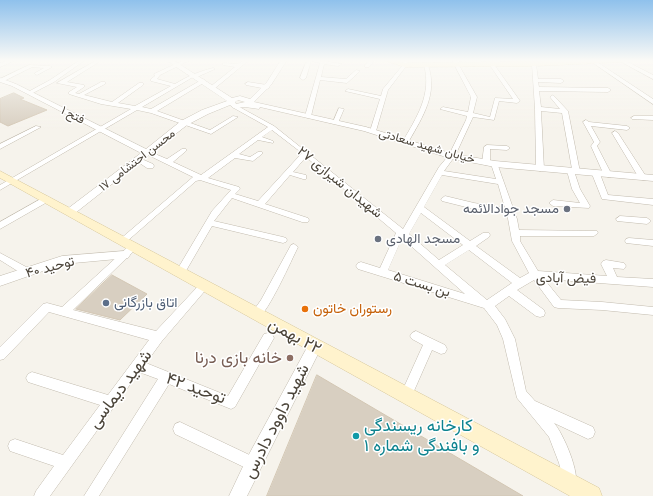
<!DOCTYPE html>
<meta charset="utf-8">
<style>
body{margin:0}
canvas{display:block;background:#f6f3ec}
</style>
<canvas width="653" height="496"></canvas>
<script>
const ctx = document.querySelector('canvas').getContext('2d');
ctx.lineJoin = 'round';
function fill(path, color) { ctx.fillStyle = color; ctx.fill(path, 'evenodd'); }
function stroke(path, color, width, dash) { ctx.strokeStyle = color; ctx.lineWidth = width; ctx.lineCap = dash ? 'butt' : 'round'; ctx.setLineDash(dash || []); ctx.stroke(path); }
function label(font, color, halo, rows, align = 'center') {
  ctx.font = font + ' "Golos Text",Vazirmatn,sans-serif'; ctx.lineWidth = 3; ctx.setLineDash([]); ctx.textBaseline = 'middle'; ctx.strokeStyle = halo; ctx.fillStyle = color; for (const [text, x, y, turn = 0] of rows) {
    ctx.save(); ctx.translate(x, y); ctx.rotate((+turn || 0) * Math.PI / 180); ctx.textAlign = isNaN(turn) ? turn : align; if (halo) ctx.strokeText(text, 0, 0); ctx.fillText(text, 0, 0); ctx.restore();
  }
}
const building = new Path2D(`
 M14,93L24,98L20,99L47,110L8,126L0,122V99Z
 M112,275L147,294L120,320L76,309Z
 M317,375L523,496H267Z`);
const minor = new Path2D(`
 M80,60H85L54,82L31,94L26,93L50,80Z
 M97,60H102L67,82L84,85V87L75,93L79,94L101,82H105V84L84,95L112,102L139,83H143V85L118,103L135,106L171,86L151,81V79L155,76L154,74L184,60H190L160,75L157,79L175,84C188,76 198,72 213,68L215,69L197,77H193L142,107L151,109L203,79L206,81L205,82L157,111L210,130L233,116L238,117L211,134L151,113L137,110L0,190V185L131,109L101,104L69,94V92L77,87L57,83Z
 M244,60H249L214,89H210V87L235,67L223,65V63L238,64Z
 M307,60H319L342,64L338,66L324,64L321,77L346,79L356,70L360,71L347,83L320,80L311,116L308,118L305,116L320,63L311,61L306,78L303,80L300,78Z
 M370,60H375L369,67H365V65Z
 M403,60H407V65L388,90L376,131L371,132L370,131L380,99L345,91L348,89L381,96L383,89L403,65Z
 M452,60H456L477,97L473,113L490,117L495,98L513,99L489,64V63H493L520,101L517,103L499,101L494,120L473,117L455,156L444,171L496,179L491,164L495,162L497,163L517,219L519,230L597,231L598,233L594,236H520V241L538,271L607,276L601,264L603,261L606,260L624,263L626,266L624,269L613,268L617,277L653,279V287L544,279L561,300L602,302L653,307V315L602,310L558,308L554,307L534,280L517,290L544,310L545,313L544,316L540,317L536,316L509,296L495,306L505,319L515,339L526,391L535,401L593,427L595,432L593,437L588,439L554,423C563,433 581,474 575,487L570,489L565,487L559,463L549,437L517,398L503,339L497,325L484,308L358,269L356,266L358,263L361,262L380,268L396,233L306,157L293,172L306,175V179H303L290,175L265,204L308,218L309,220L308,222H302L232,198L214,221L283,237L286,238L287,240L286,242L283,243L212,226L183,276H177L175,273L177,270L212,211L231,190L200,180L196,181L125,243L122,244L118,241L193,177L144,153V151H148L167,159L182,149H186V151L173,162L201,175L268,127L232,107V105L234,104L274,126L403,229L439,167L449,155L466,120L467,116L440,109L443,107L468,112L471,97ZM272,130L302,153L258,201L235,194L240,189L239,187L208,178L235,158L253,161L262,154V152H258L250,157L239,154L258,140L273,143V141L262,137ZM442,175L498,184L505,208L474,203L445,196L441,199L442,201L474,209L507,213L512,241L529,273L520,278L476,246L489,237L490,235L489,233H483L470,241L424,207ZM421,213L463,245L439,260L409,234ZM402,238L465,294L388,270ZM469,250L512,283L487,300L445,265Z
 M589,60H594L653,99V104Z
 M618,60H624L653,75V79Z
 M534,63L536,64L538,79H561L564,81L561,83L538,82L539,87L608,88L611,90L608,92L539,91L541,107L560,109L550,97L553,95L568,111L580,172L575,174L580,189L590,206L589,208L553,206L549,203L553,200L580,203L572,189L567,171L572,169L562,113L541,111L544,169L540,171L536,169L535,109L532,64Z
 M426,64L428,65C438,94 423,116 409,141L404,142L403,141C417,117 432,94 424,65Z
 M29,65L50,66L52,67L37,75L35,74V73L44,68L32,67L4,81H0V79Z
 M248,82L267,85L270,87L267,89L246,85L245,84Z
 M339,108L344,109L338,123H334L333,122Z
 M634,116H653V120L632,119L631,118Z
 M586,120L589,122L627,126L630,128L627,130L591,126L600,142L597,146L612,175L611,177H608L604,175L591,146L594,142L583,122Z
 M36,126L41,127L0,149V144Z
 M615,131L618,133L647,178L646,180H643L639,178L612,133Z
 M487,145L507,146L510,148L507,150L490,149V163L486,165L482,163L484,147Z
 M137,157L153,164L154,166L153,168H147L135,160L134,159Z
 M593,172H599L600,174L608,195L653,199V205L602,199L592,174Z
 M46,196L49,197L50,199L49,201L0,229V222Z
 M620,216L647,218L651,221L647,224L617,221L616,219Z
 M629,238L653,240V246L626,243L625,241L626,239Z
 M133,244L136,245L137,247L136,249L73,310L156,331L201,283L204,282L207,283L209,286L162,341L146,363L228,396L264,334L268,333L272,334L274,338L235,407L231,409L169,384L99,496H84L158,379L139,372L50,496H34L36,491L54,466L10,451L8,446L10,441L15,439L63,455L100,405L28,382L26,378L28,374L32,372L108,395L149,340L49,312L4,359L0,360V347L43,304L47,303L62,307L130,245Z
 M294,244L298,247C292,259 268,313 258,318C256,319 255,318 252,317L251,314L261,300L291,245Z
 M0,253L30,269L32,272L30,275H24L0,260Z
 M416,331L445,345L447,349L445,353L441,354L432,350L410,400L406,402L402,400L400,396L423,345L412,339L410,336L412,333Z
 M180,422L258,459L260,464L258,469L253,471L248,469L175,434L173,429L175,424Z`);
const tertiary = new Path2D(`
 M8,60H16L0,67V63Z
 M166,60H173L232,98L240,96L250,99L267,82L281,60H287L271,85L254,102L366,127L453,154L495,161L653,175V181L495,167L449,158L364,131L260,107L259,109L245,107L234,108L230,105L208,114L187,125L74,214H66L65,212L66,210L141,153L12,86L0,82V78L16,84L146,149L181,121L202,110L227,101ZM238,100L245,102L236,104L235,102Z
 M124,251L128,252L130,255L128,258L63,264L0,286V276L62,256Z
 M315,340L320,342L322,346L247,496H229L247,458L310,342Z`);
const secondary = new Path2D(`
 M383,60H394L405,63L626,60L623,62L534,66L405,67Z
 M0,171L599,488L602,496H570L0,178Z`);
const markers = [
 [567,209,4,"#6b7280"],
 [378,239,4,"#6b7280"],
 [106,303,4,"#5c6f8a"],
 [305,309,4,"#e8710a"],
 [290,358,4,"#8d6e63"],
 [356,436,4,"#0f9aa8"]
];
const farStreetnames = [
 ["فتح ۱",73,115,27],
 ["خیابان شهید سعادتی",427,146,16],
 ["محسن احتشامی ۱۷",137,160,-38]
];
const streetNames = [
 ["شهیدان شیرازی ۲۷",340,182,39],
 ["توحید ۴۰",50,267,-15],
 ["فیض آبادی",566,278,1],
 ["بن بست ۵",422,284,17]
];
const worshipNames = [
 ["مسجد جوادالائمه",559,209],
 ["مسجد الهادی",386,239,"left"]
];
const serviceNames = [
 ["اتاق بازرگانی",114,303]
];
const foodNames = [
 ["رستوران خاتون",313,309]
];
const nearStreetnames = [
 ["٢٢ بهمن",295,336,29],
 ["توحید ۴۲",196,388,20],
 ["شهید دیماسی",120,389,-53],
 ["شهید داوود دادرس",276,421,-63]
];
const nearEducationnames = [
 ["خانه بازی درنا",282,358]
];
const nearCulturenames = [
 ["کارخانه ریسندگی",364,426],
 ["و بافندگی شماره ۱",364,446]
];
fill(building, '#d8cfc1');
stroke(building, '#d3c7b4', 1);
stroke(minor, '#c2bbae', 1);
stroke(tertiary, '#c2bbae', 1);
stroke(secondary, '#d6c79b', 1);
fill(minor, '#fff');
fill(tertiary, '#fff');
fill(secondary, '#fff3cd');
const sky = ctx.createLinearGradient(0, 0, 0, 129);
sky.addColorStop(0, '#8fc1ec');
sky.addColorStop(0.47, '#fbfaf6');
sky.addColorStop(1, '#fbfaf600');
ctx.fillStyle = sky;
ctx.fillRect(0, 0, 653, 129);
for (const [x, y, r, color] of markers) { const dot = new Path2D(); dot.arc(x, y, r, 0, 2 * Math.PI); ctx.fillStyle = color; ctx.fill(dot); stroke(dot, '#fff', 1.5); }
label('12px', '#4b4439', '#fff', farStreetnames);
label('14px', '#4b4439', '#fff', streetNames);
label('14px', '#5b616d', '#fff', worshipNames, 'right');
label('14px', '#4e5e75', '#fff', serviceNames, 'left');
label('14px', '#c56008', '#fff', foodNames, 'left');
label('17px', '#4b4439', '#fff', nearStreetnames);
label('17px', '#785e54', '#fff', nearEducationnames, 'right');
label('17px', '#0d838f', '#fff', nearCulturenames, 'left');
</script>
